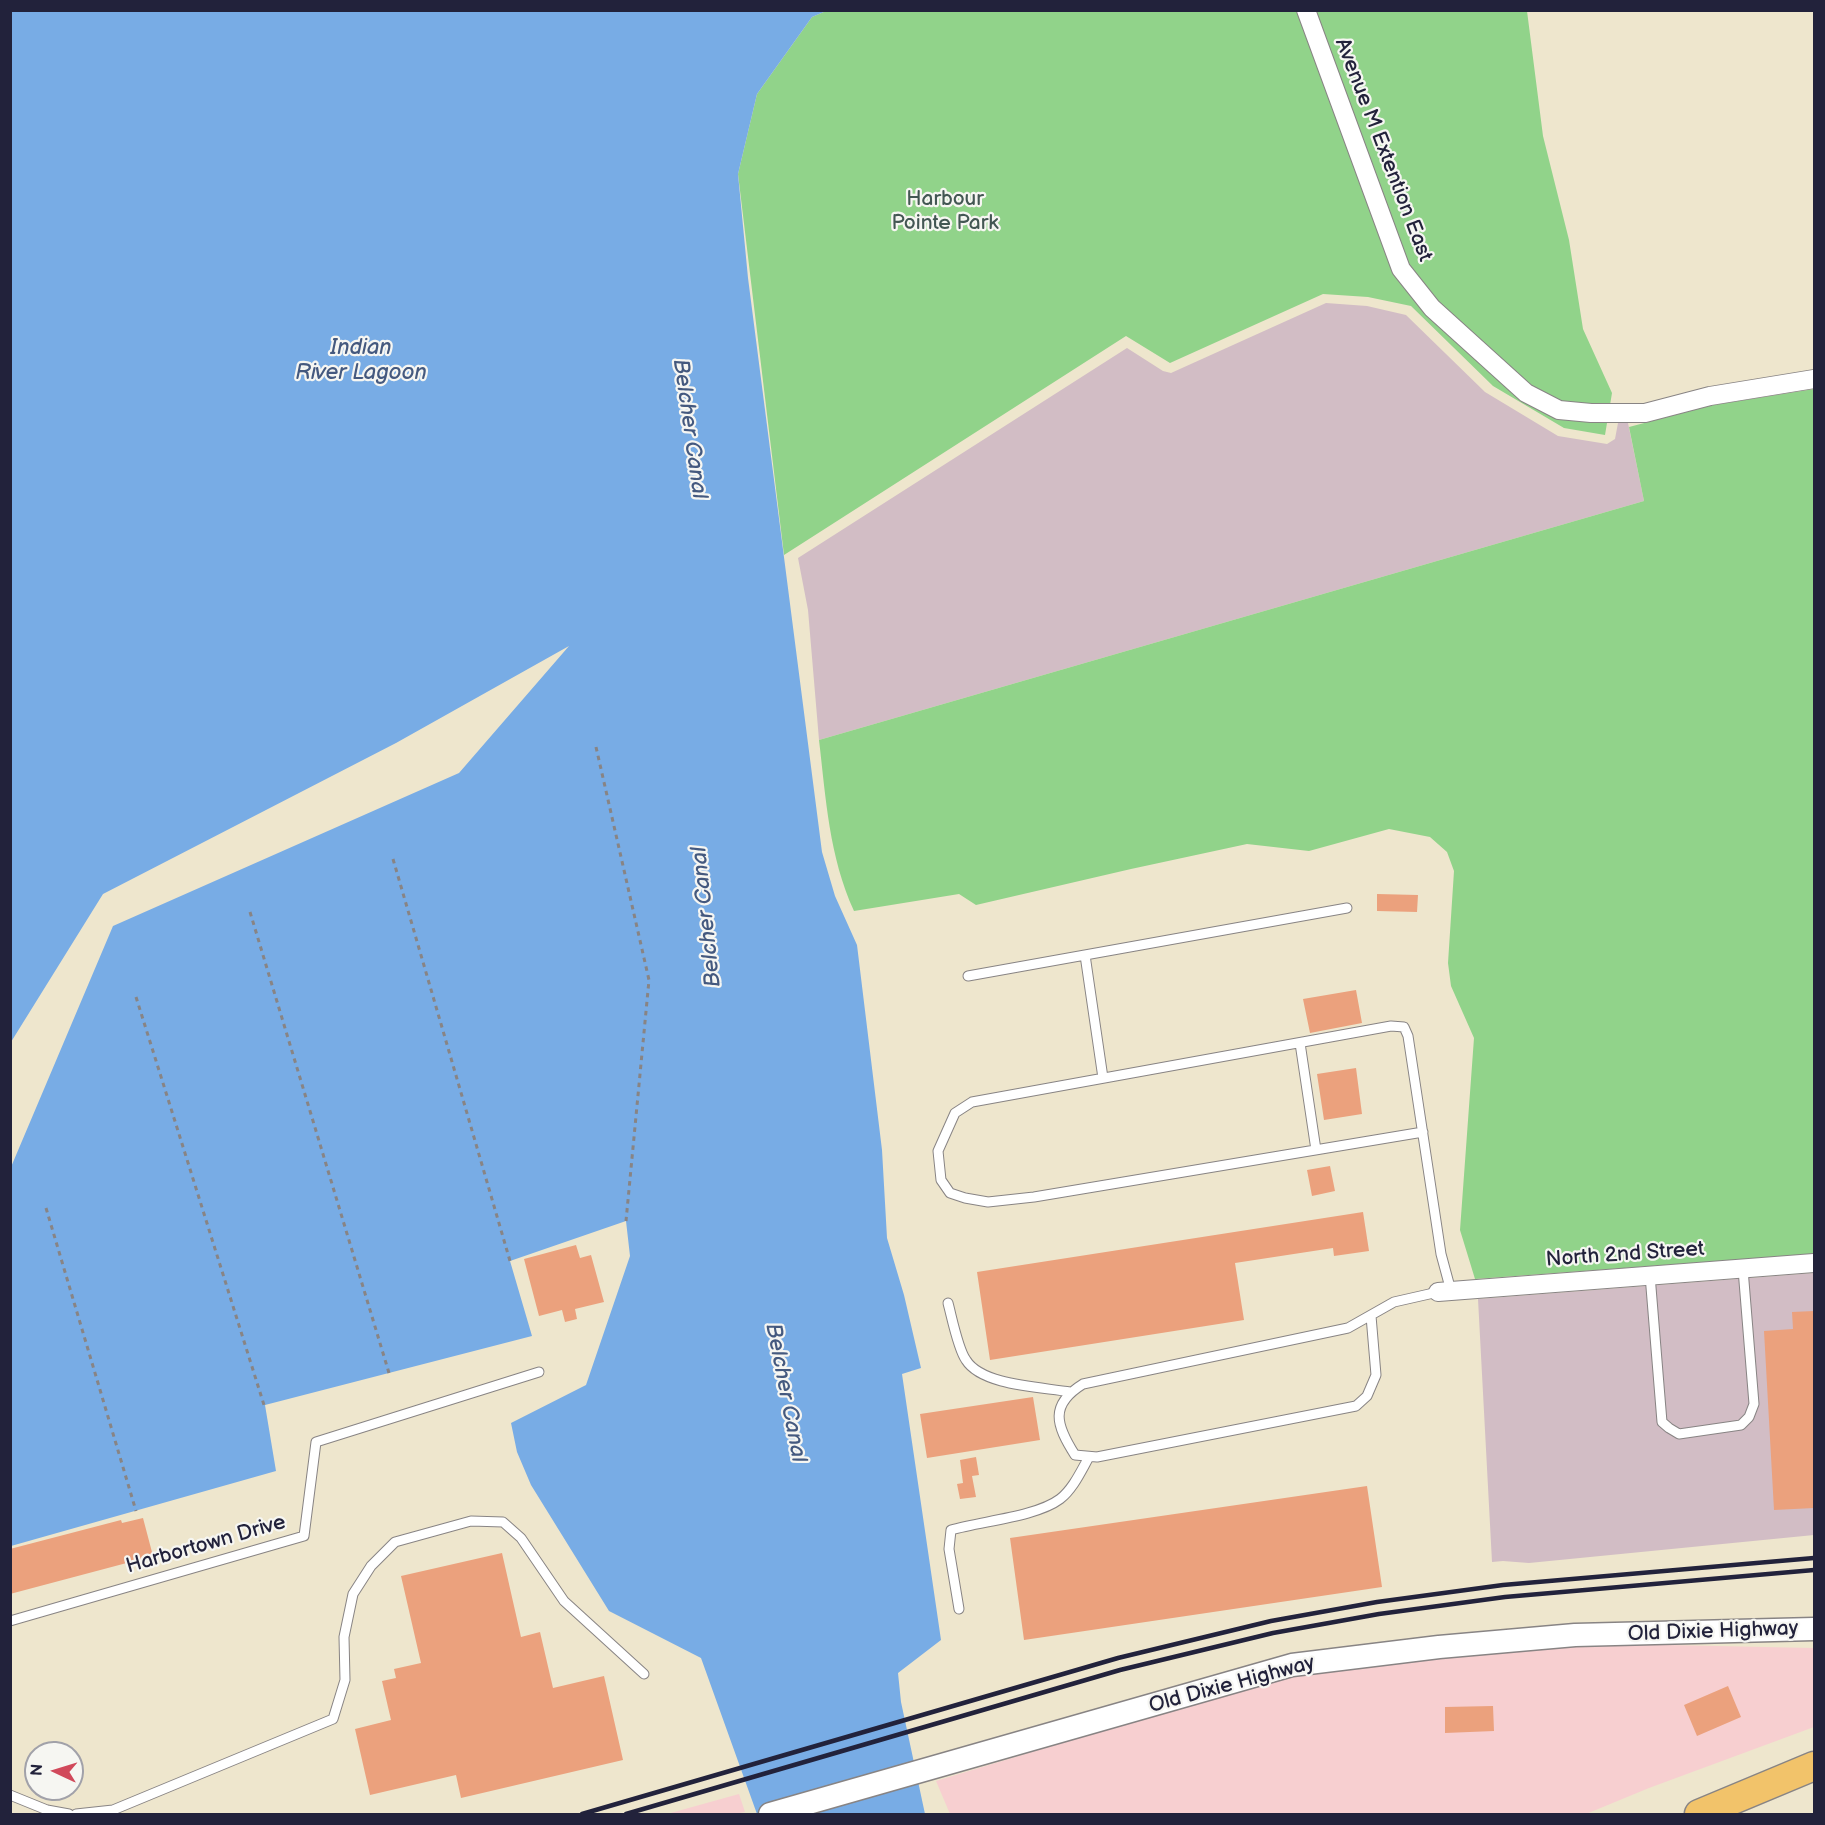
<!DOCTYPE html>
<style>
body{margin:0}
#map{position:relative;width:1825px;height:1825px;overflow:hidden;background:#eee6cd;font-family:"Balsamiq Sans",sans-serif}
canvas{display:block}
.frame{position:absolute;inset:0;border:12px solid #22223b;pointer-events:none}
.north{position:absolute;left:24px;top:1741px;width:60px;height:60px;box-sizing:border-box;background:#f6f6f2;border:2px solid #a1a1a9;border-radius:50%;rotate:274deg;font-size:16px;font-weight:700;line-height:24px;text-align:center;color:#22223b}
.north::after{content:'';display:block;margin:auto;width:21px;height:27px;background:#d1495b;clip-path:polygon(50% 0,100% 100%,50% 72%,0 100%)}
</style>
<div id="map">
<canvas width="1825" height="1825"></canvas>
<div class="frame"></div>
<div class="north">N</div>
</div>
<script>
const ctx = document.querySelector('canvas').getContext('2d');
ctx.lineJoin = 'round';
function fill(path, color) { ctx.fillStyle = color; ctx.fill(path, 'evenodd'); }
function stroke(path, color, width, dash) { ctx.strokeStyle = color; ctx.lineWidth = width; ctx.lineCap = dash ? 'butt' : 'round'; ctx.setLineDash(dash || []); ctx.stroke(path); }
function label(font, color, halo, rows, align = 'center') {
  ctx.font = font + ' "Balsamiq Sans",sans-serif'; ctx.lineWidth = 4.5; ctx.setLineDash([]); ctx.textBaseline = 'middle'; ctx.strokeStyle = halo; ctx.fillStyle = color; for (const [text, x, y, turn = 0] of rows) {
    ctx.save(); ctx.translate(x, y); ctx.rotate((+turn || 0) * Math.PI / 180); ctx.textAlign = isNaN(turn) ? turn : align; if (halo) ctx.strokeText(text, 0, 0); ctx.fillText(text, 0, 0); ctx.restore();
  }
}
const built = new Path2D(`
 M1618,1644L1814,1648V1727L1649,1788L1586,1814H950L936,1781L1260,1683L1295,1675L1440,1656L1576,1645Z
 M739,1794L745,1812L735,1814H667Z`);
const industrial = new Path2D(`
 M1326,303L1367,306L1406,315L1485,392L1558,436L1607,444L1615,439L1618,423H1628L1644,501L819,740L808,610L798,558L1127,348L1163,371L1171,373Z
 M1814,1273V1535L1529,1563L1503,1561L1492,1562L1478,1299Z`);
const green = new Path2D(`
 M826,11H1527L1543,136L1569,240L1583,329L1612,393L1605,435L1564,428L1493,386L1411,306L1368,297L1323,294L1170,363L1126,336L784,555L738,174L757,94L812,17Z
 M1814,389V1254L1475,1279L1460,1230L1474,1038L1451,986L1448,963L1454,871L1447,852L1430,837L1389,829L1309,851L1247,844L1131,869L976,905L959,894L854,911C829,856 826,799 819,740L1644,501L1629,427L1713,405Z`);
const water = new Path2D(`
 M11,11H826L812,17L757,94L738,174L748,278L822,852L835,896L857,945L882,1150L887,1238L904,1295L921,1368L902,1374L941,1640L898,1673L901,1702L925,1814H757L701,1658L609,1611L531,1485L517,1452L511,1423L586,1385L630,1256L626,1221L510,1261L532,1336L265,1405L276,1471L11,1546V1167L113,926L459,773L569,646L396,743L103,894L11,1042Z`);
const building = new Path2D(`
 M1377,894L1418,895L1417,912L1377,911Z
 M1356,990L1362,1023L1310,1033L1303,999Z
 M1356,1068L1362,1114L1324,1120L1317,1074Z
 M1330,1166L1335,1191L1312,1196L1307,1170Z
 M1363,1212L1369,1251L1334,1256L1333,1248L1235,1263L1244,1320L990,1360L977,1272Z
 M576,1245L580,1258L591,1255L604,1302L575,1309L577,1319L565,1322L562,1310L539,1316L524,1259Z
 M1814,1311V1508L1774,1510L1764,1331L1793,1329L1792,1312Z
 M1033,1397L1040,1440L927,1458L920,1414Z
 M976,1457L979,1475L972,1476L976,1497L960,1499L957,1484L963,1483L960,1460Z
 M1367,1486L1382,1587L1024,1640L1010,1538Z
 M143,1518L153,1556L10,1594V1549L121,1520L122,1523Z
 M502,1553L521,1637L540,1632L553,1688L604,1676L623,1760L461,1798L456,1775L370,1795L355,1729L391,1720L382,1681L396,1678L394,1669L421,1663L401,1576Z
 M1728,1686L1741,1717L1697,1736L1684,1705Z
 M1493,1706L1494,1731L1445,1733V1707Z`);
const path = new Path2D(`
 M596,747L649,980L626,1221
 M393,859L510,1261
 M250,912L389,1373
 M136,997L264,1405
 M46,1208L136,1511`);
const service = new Path2D(`
 M1085,955L1103,1078
 M968,976L1347,908
 M1300,1043L1316,1150
 M1423,1132L1034,1197L988,1202L965,1198L950,1193L941,1180L938,1151L955,1113L972,1102L1391,1026L1404,1027L1408,1036L1441,1254L1451,1291
 M1650,1275L1662,1422L1669,1428L1679,1434L1741,1425L1749,1417L1754,1404L1743,1269
 M948,1303C952,1318 958,1349 966,1360C982,1386 1043,1387 1070,1392
 M1371,1316L1376,1375L1367,1396L1356,1406L1097,1457L1075,1455C1056,1425 1049,1405 1083,1384L1348,1328L1394,1302L1438,1292
 M959,1609L949,1549L951,1530C981,1521 1036,1517 1060,1499C1073,1489 1081,1471 1089,1457
 M10,1621L304,1536L316,1442L539,1372
 M10,1795L47,1810L69,1814
 M76,1814L113,1810L333,1719L345,1680L344,1637L353,1594L371,1566L395,1542L471,1521L503,1522L521,1538L564,1601L644,1674`);
const minor = new Path2D(`
 M1306,10L1401,269L1432,308L1526,393L1559,410L1591,413H1645L1710,396L1814,379
 M1438,1292L1814,1263`);
const tertiary = new Path2D(`
 M770,1814L1292,1665L1439,1647L1575,1635L1814,1629`);
const primary = new Path2D(`
 M1699,1814L1814,1766`);
const rail = new Path2D(`
 M582,1814L1118,1658L1271,1621L1377,1602L1503,1585L1814,1558
 M626,1814L1120,1670L1273,1633L1379,1614L1505,1597L1814,1570`);
const streetNames = [
 ["Avenue M Extention East",1383,150,69],
 ["North 2nd Street",1625,1255,-4],
 ["Harbortown Drive",206,1545,-16],
 ["Old Dixie Highway",1713,1632,-2],
 ["Old Dixie Highway",1232,1685,-15]
];
const parkNames = [
 ["Harbour",945,200],
 ["Pointe Park",945,224]
];
const waterNames = [
 ["Indian",361,348],
 ["River Lagoon",361,373],
 ["Belcher Canal",689,429,82],
 ["Belcher Canal",707,917,-96],
 ["Belcher Canal",785,1393,79]
];
fill(built, '#f7cfd0');
fill(industrial, '#d2bdc5');
fill(green, '#91d38a');
fill(water, '#78ace5');
fill(building, '#eba17d');
stroke(service, '#888484', 11);
stroke(minor, '#888484', 20);
stroke(tertiary, '#888484', 25);
stroke(primary, '#888484', 31);
stroke(path, '#888484', 3, [4.5, 4.5]);
stroke(service, '#fff', 9);
stroke(minor, '#fff', 18);
stroke(tertiary, '#fff', 22);
stroke(primary, '#f2c36a', 28);
stroke(rail, '#22223b', 4.5);
label('21px', '#22223b', '#f6f6f2', streetNames);
label('21px', '#435753', '#f6f6f2', parkNames);
label('italic 22px', '#44597f', '#f6f6f2', waterNames);
</script>
